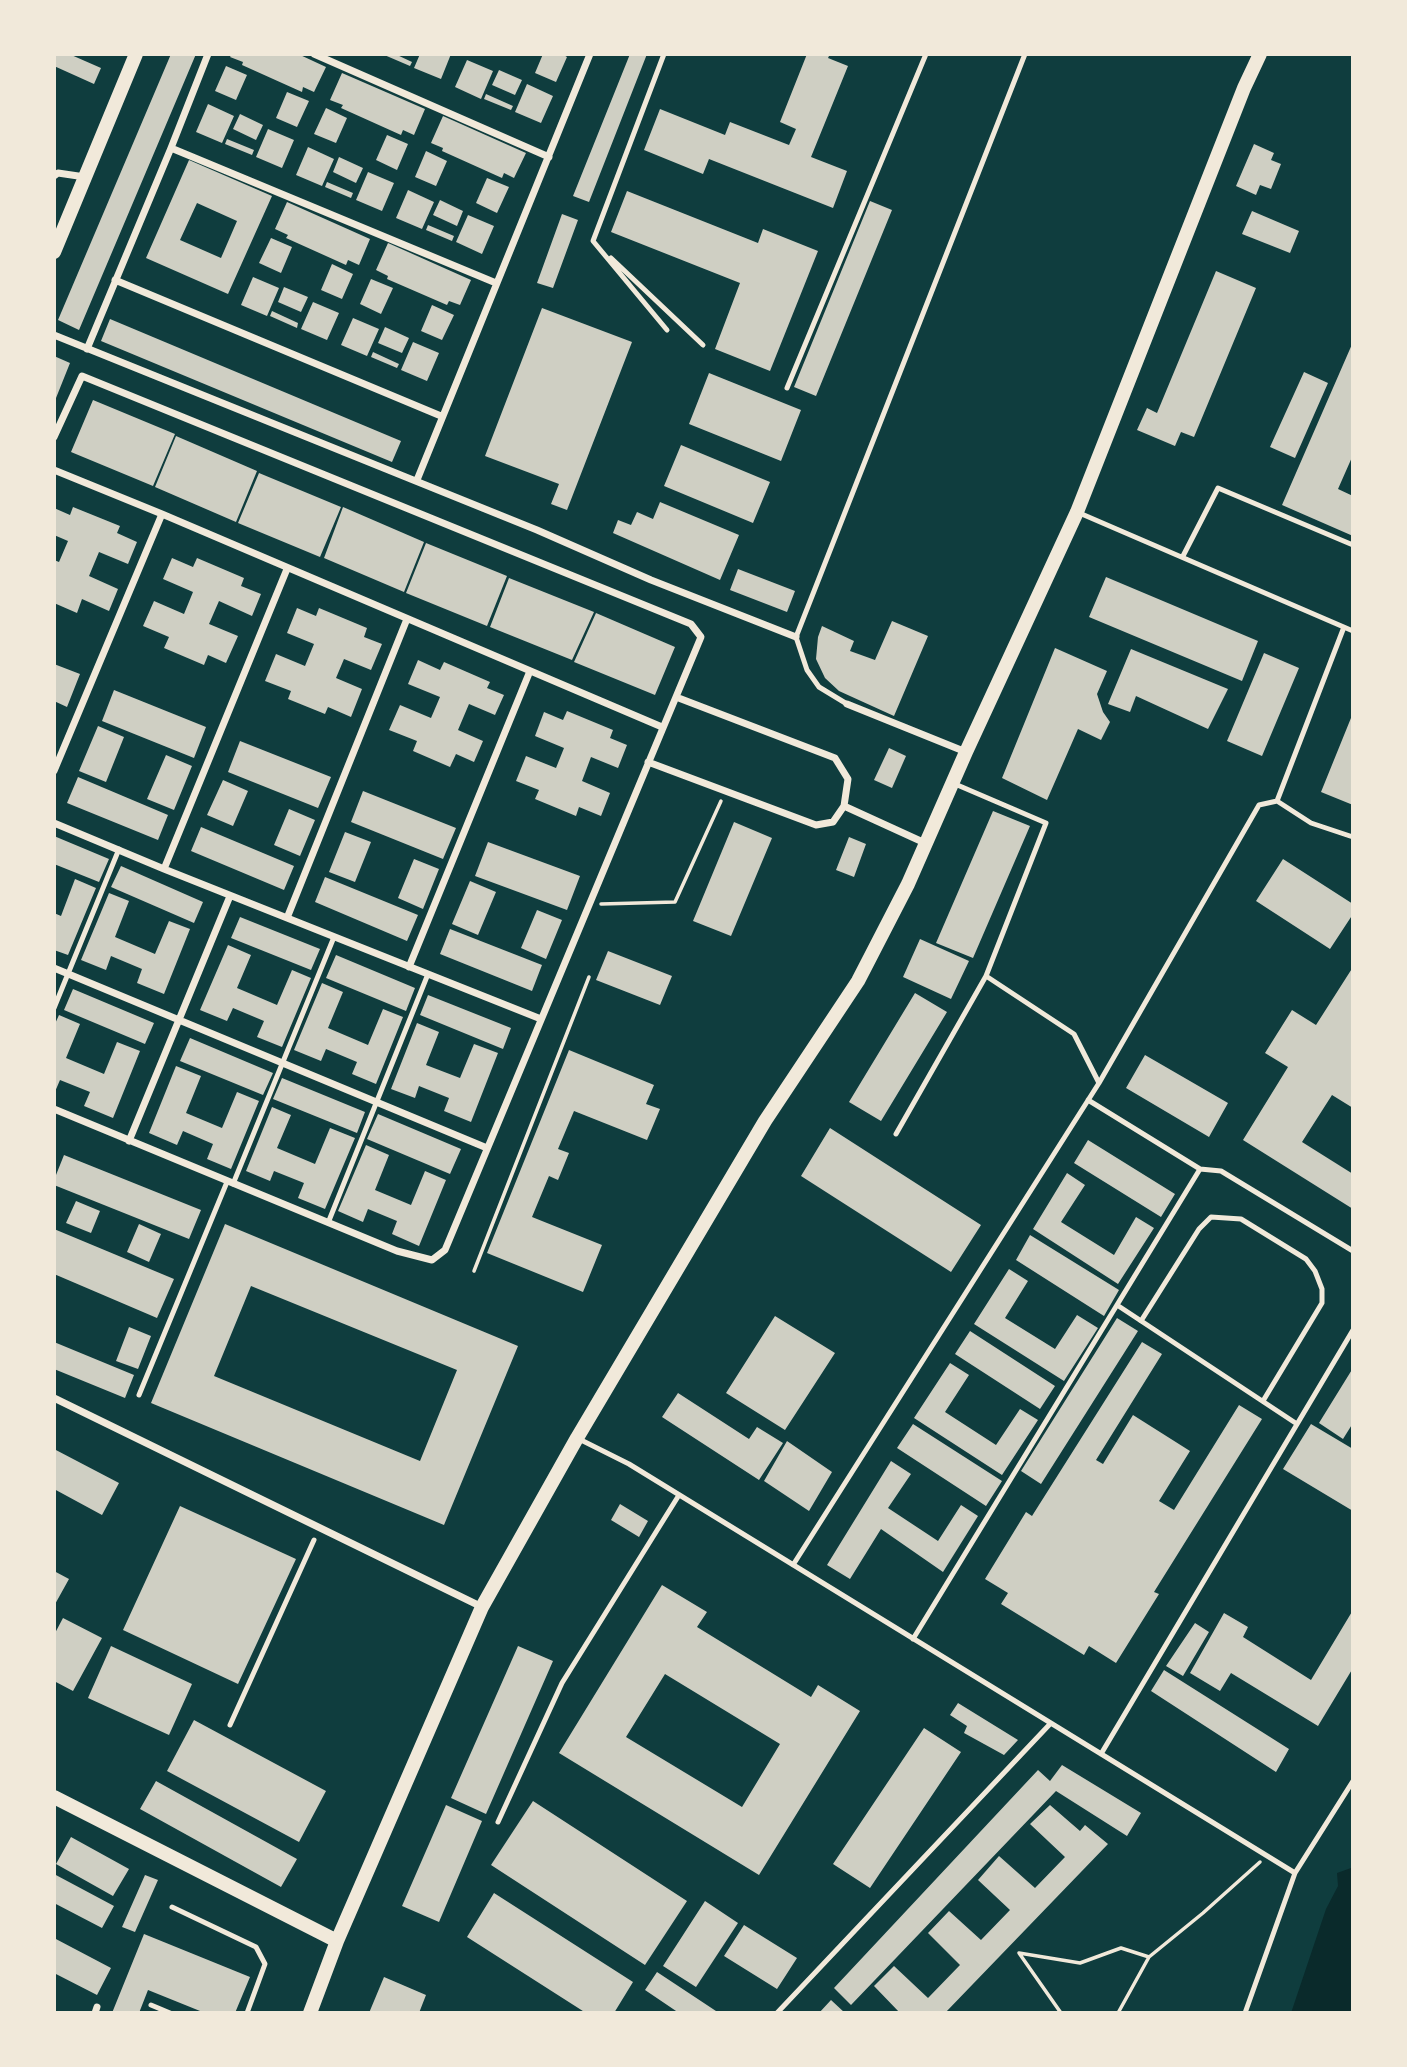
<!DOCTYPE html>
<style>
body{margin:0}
#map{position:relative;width:1407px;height:2067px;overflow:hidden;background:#0f3d3e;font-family:"DejaVu Sans",sans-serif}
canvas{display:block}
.frame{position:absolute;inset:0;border:56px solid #f1e9da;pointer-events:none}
</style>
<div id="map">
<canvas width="1407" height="2067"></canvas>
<div class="frame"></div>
</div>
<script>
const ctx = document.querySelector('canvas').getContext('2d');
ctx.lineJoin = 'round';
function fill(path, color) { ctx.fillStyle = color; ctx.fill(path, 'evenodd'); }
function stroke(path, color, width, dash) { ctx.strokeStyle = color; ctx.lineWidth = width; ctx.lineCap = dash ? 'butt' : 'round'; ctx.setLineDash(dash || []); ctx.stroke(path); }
const water = new Path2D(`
 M1353,1865V2013H1291L1326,1909L1338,1886L1337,1873L1351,1868Z`);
const building = new Path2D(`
 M54,54H69L101,68L94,84L54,66Z
 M171,54H196L79,330L58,320Z
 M232,54H298L326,67L314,92L303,87L302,92L242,65L243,62L230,57Z
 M382,54H395L412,62L410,66Z
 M420,54H451L441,79L414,68Z
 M543,54H562L567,57L556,82L535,73Z
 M630,54H647L589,202L573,196Z
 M807,54H830L828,58L848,66L811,157L847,171L833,208L709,159L703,174L644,150L660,109L725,135L730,122L789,145L796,129L780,122Z
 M467,60L493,71L481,99L455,87Z
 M226,66L247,75L236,100L215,91Z
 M499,70L522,80L515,95L492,85Z
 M342,73L425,109L414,135L403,130L401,135L341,108L343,105L330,100Z
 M527,84L553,96L541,123L515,112Z
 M287,92L309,101L297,127L276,118Z
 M486,94L513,106L511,110L484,99Z
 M208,104L234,116L222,143L196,132Z
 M326,108L347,118L336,143L314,134Z
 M240,114L263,125L256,140L233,129Z
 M443,116L526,153L514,178L504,173L502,178L442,151L443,148L431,143Z
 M268,129L294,140L282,168L256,157Z
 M387,135L408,144L397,170L376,160Z
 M227,139L254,150L252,155L225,144Z
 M1254,144L1274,153L1271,160L1281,164L1271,189L1260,185L1256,195L1236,186Z
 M308,147L334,159L322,186L296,175Z
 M426,151L447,161L436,186L415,177Z
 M339,157L363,168L356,183L333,172Z
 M189,160L272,196L228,294L146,258ZM197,203L237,221L221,258L180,240Z
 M368,172L394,183L382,211L356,200Z
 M487,178L509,187L497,213L476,203Z
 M327,182L353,193L351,198L325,187Z
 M408,190L434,202L422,229L396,218Z
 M627,191L758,243L763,229L818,251L770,371L715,349L740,283L611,232Z
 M440,200L463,211L457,226L433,215Z
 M870,201L892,210L816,396L794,387Z
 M287,202L370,239L359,265L348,260L346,265L286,238L288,235L275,229Z
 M1252,211L1299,231L1290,253L1242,234Z
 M562,214L578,220L553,288L537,283Z
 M468,215L494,226L482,254L456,242Z
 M428,225L454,236L452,241L426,230Z
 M271,238L292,247L281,273L259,263Z
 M388,243L471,280L460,305L449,301L447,305L387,279L388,276L376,270Z
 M332,264L353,274L342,299L321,290Z
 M1216,271L1256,288L1194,437L1181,432L1175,446L1137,430L1147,408L1157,413Z
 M253,277L279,288L267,316L241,305Z
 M371,279L393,288L381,314L360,304Z
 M284,287L308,297L301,312L278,302Z
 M313,302L339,313L327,340L301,329Z
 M432,305L454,315L442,340L421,331Z
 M542,308L632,342L567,510L551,504L559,484L485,456Z
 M272,311L298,323L297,328L270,316Z
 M353,318L379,329L367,356L341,345Z
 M110,319L401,441L392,462L101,341Z
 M385,327L409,338L402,353L378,343Z
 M413,342L439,353L427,381L401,370Z
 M1353,342V455L1338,489L1353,496V536L1282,505Z
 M373,352L399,364L397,368L371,357Z
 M54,356L70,363L54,403Z
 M1304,372L1328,383L1295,458L1270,447Z
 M709,373L801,410L781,461L689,424Z
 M93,400L175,434L153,486L71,452Z
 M176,436L257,471L236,522L155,487Z
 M681,445L770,482L753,523L664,486Z
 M259,473L341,507L320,557L238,523Z
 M660,502L739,535L720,580L613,533L618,520L631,525L637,512L653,519Z
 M73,507L120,526L117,533L137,542L128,564L99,552L89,576L118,589L109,611L82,599L77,613L54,603V560L59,562L68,541L54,535V508L70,515Z
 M343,507L424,542L404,592L324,558Z
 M426,543L507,576L487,626L406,593Z
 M172,558L193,567L197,558L244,578L241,586L261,594L252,616L219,601L209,624L238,636L226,663L208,655L204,665L164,648L169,637L143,626L154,601L184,614L193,592L163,579Z
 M738,569L795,591L787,612L730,590Z
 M1106,577L1258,641L1242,681L1089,617Z
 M509,578L594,612L572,660L490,627Z
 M297,608L316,616L319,608L367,628L364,637L382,644L371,670L344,659L336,678L362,689L351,717L328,707L325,714L288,699L291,691L265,681L276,654L305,666L314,644L287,633Z
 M596,613L675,647L655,695L574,662Z
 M892,621L928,636L894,716L839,691L825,678L816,659L818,637L822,626L854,641L850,651L875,660Z
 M1055,648L1107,671L1097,694L1103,712L1110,722L1101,740L1078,729L1047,800L1002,778Z
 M1131,649L1228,689L1208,729L1136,696L1130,712L1108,704Z
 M1264,653L1299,668L1262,756L1227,741Z
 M418,660L440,670L444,662L490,682L487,688L504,695L495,715L469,704L458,730L483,741L474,762L456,754L450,767L413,751L417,741L389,730L400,705L431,718L440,697L408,684Z
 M54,664L80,674L67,707L54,701Z
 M114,690L206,727L194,758L102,721Z
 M567,711L613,730L610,738L627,745L618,768L591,757L582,781L610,793L601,816L579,807L576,816L535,799L539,790L516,781L526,756L556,768L564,748L535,736L544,712L563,720Z
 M1353,713V805L1321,792Z
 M98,726L124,737L106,782L79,771Z
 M240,741L331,777L318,808L228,772Z
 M889,748L906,756L892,788L874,780Z
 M166,755L192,766L174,810L147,799Z
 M78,777L168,815L158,840L67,803Z
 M223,780L248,791L233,826L207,815Z
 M363,791L456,828L443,859L351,822Z
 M289,809L315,820L300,856L274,845Z
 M993,811L1030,826L973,958L936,943Z
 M734,822L772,838L731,936L693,921Z
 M201,827L294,866L284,890L191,851Z
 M345,832L371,842L355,882L329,872Z
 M54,836L109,859L99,882L54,864Z
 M849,837L866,844L854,877L836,870Z
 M488,842L580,876L567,910L475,876Z
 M414,859L439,869L423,909L398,898Z
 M1283,859L1353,904V914L1330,949L1256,901Z
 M121,866L203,902L194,923L111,887Z
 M325,877L418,915L407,941L315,902Z
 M75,879L96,888L68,955L54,950V913L61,916Z
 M470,881L496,892L478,935L452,924Z
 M109,893L129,901L115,937L155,954L169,921L190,929L164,994L137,983L142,969L111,956L106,970L81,960Z
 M537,910L562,920L546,959L521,948Z
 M240,917L320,949L311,970L231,938Z
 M450,929L542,965L532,991L440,954Z
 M920,939L969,961L951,999L903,977Z
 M228,945L251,955L237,988L277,1005L292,970L311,978L282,1047L257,1037L264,1021L233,1008L227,1021L200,1010Z
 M608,951L672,976L660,1005L596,980Z
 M336,955L415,988L406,1011L326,978Z
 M1353,967V1108L1332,1095L1302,1142L1353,1174V1209L1243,1140L1288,1067L1265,1053L1292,1010L1316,1025Z
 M322,983L343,992L328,1028L368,1045L383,1009L403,1017L376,1084L352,1074L357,1062L326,1049L321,1061L294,1050Z
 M73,989L154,1023L145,1044L64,1010Z
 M915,993L947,1012L881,1121L849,1102Z
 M428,995L511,1028L503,1049L420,1015Z
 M59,1015L80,1024L66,1058L104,1074L117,1042L140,1051L113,1118L84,1106L90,1092L60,1080L54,1094V1026Z
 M417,1023L439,1032L426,1065L460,1078L474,1044L498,1053L471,1122L444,1111L449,1098L419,1086L415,1098L391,1089Z
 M190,1038L273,1073L263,1095L180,1061Z
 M569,1050L654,1085L646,1104L660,1109L647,1140L574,1111L558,1149L569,1153L558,1180L549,1176L532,1217L602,1245L583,1292L487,1253Z
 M1145,1055L1228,1103L1209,1137L1126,1088Z
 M176,1066L201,1076L186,1113L222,1128L237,1092L259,1101L231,1169L207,1159L213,1144L183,1131L177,1145L149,1133Z
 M282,1078L365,1112L357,1133L273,1099Z
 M272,1107L291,1115L277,1148L315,1164L330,1128L355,1138L325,1209L298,1198L304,1183L274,1171L270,1181L246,1171Z
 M378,1114L461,1149L450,1174L367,1139Z
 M830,1128L981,1225L951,1272L801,1176Z
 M1088,1140L1175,1194L1161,1217L1074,1163Z
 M366,1145L389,1155L375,1190L411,1205L425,1171L446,1180L419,1246L392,1234L397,1221L368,1209L363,1222L338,1211Z
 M64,1155L201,1210L189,1239L54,1185V1180Z
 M1067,1173L1085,1185L1061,1222L1114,1255L1136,1217L1154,1228L1118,1284L1033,1229Z
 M76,1201L100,1211L91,1233L66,1223Z
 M139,1224L161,1234L149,1262L127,1252Z
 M225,1224L518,1346L444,1525L151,1403ZM251,1286L457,1370L420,1461L214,1376Z
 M54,1229L174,1279L157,1318L54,1274Z
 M1030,1235L1119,1290L1104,1316L1016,1260Z
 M1009,1269L1028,1281L1005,1318L1055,1349L1077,1315L1098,1328L1064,1381L974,1324Z
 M775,1316L835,1353L785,1430L726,1393Z
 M1117,1318L1138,1331L1041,1484L1021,1471Z
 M129,1327L151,1336L138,1369L116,1361Z
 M970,1331L1055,1386L1040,1409L955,1354Z
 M54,1342L134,1375L125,1398L54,1369Z
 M1142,1342L1162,1354L1096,1460L1103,1464L1133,1415L1190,1451L1159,1501L1174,1510L1239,1405L1262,1419L1154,1592L1159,1594L1116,1663L1089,1646L1084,1655L1001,1604L1008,1593L985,1579L1026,1512L1032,1516Z
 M950,1363L969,1375L945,1412L996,1445L1020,1409L1038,1420L1002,1475L914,1418Z
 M1353,1368V1423L1343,1439L1319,1423Z
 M678,1393L749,1439L757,1427L783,1443L759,1480L662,1417Z
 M913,1424L1002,1481L986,1506L897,1448Z
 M1311,1424L1353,1449V1511L1283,1469Z
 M787,1441L832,1472L809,1511L764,1481Z
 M54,1449L119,1483L102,1515L54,1489Z
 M891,1461L911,1474L888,1508L938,1541L961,1505L978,1516L943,1572L881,1529L850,1579L827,1565Z
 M620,1504L648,1521L639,1537L611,1520Z
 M180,1506L296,1559L238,1684L123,1630Z
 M54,1571L69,1579L54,1606Z
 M662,1585L707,1612L697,1627L811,1697L818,1685L860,1711L759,1875L559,1753ZM665,1674L780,1744L742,1807L626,1737Z
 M1353,1610V1668L1318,1726L1231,1673L1220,1691L1190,1673L1224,1613L1248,1627L1243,1637L1311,1680Z
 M63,1618L102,1638L73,1691L54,1681V1635Z
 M1195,1623L1209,1632L1183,1676L1166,1666Z
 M111,1646L192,1684L169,1735L88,1698Z
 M518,1646L553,1661L486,1814L451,1798Z
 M1164,1670L1289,1749L1276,1772L1151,1691Z
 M958,1703L1018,1740L1004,1755L964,1733L967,1726L950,1715Z
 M194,1720L326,1791L299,1842L167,1771Z
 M924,1728L961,1752L870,1888L833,1864Z
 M1062,1765L1141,1813L1127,1836L1056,1791L851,2005L834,1988L1038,1770L1050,1781Z
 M156,1781L297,1859L281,1887L140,1809Z
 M533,1801L687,1901L645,1965L491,1865Z
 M446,1805L482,1821L439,1922L402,1906Z
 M1050,1805L1080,1831L1085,1825L1108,1844L945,2013H900L874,1986L894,1966L928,1998L960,1965L928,1933L949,1911L981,1940L1010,1910L978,1880L999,1856L1035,1888L1065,1857L1030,1824Z
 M71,1837L129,1869L113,1896L56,1864Z
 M54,1874L114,1906L102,1928L54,1903Z
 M145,1875L158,1880L135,1932L122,1927Z
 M494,1893L633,1982L614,2013H586L467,1937Z
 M705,1901L738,1923L696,1987L663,1966Z
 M744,1925L797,1958L777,1989L724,1956Z
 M144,1934L250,1977L235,2013H205L148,1990L139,2013H112Z
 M54,1938L111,1968L97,1995L54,1973Z
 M657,1972L719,2013H679L645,1990Z
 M384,1977L426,1995L419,2013H369Z
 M831,2000L845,2013H819Z`);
const path = new Path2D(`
 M601,904L675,902L721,801
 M474,1271L589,977
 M1019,1953L1080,1963L1121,1948L1149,1957L1203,1913L1260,1862
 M1019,1953L1061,2013
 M1118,2013L1149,1957`);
const service = new Path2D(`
 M664,54L593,241L667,330
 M611,258L703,345
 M787,388L926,54
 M1077,512L1353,631
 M1183,556L1218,488L1353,545
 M1344,627L1277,801L1311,823L1353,837
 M847,704L819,687L807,670L796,637L1025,54
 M955,784L1046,823L986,976L1074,1034L1099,1083
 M54,1008L119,849
 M1088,1100L1200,1169L1221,1171L1353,1251
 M896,1134L986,976
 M233,1184L334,937
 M328,1223L428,974
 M1117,1305L1297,1424
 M1141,1321L1199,1229L1211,1217L1241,1219L1306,1259L1315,1271L1322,1289V1303L1263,1401
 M139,1395L227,1182
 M577,1438L629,1464L1295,1873
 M793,1565L1099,1083L1259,805L1277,801
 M913,1639L1200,1169
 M230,1725L314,1540
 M1101,1754L1353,1330
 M498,1822L562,1683L679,1495
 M172,1907L256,1947L265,1964L247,2013
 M151,2005L170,2013
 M777,2013L1050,1724
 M1245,2013L1295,1873L1353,1781`);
const minor = new Path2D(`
 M314,54L549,157
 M171,148L496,283
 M54,176L58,173L85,177
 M115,280L441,416
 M54,335L537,530L651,580L796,637
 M87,349L171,148L208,54
 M54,437L82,376L691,624L701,637L445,1250L432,1260L397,1251L54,1109
 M54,470L162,514L662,727
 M417,480L590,54
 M676,697L835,758L848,779L844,806L925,843
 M847,704L966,752
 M648,762L816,825L833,822L844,806
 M54,771L162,514
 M54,823L164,869L541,1019
 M164,869L287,569
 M287,918L407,619
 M409,967L530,671
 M54,968L487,1148
 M129,1141L230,896
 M54,1398L482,1607
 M95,2013L97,2007`);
const secondary = new Path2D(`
 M54,252L136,54
 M54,1797L337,1941
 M310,2013L337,1941L482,1607L577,1438L765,1121L858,981L908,884L966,752L1077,512L1244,88L1260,54`);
fill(water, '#0a2a2b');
fill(building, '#cfcfc3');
stroke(path, '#f1e9da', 3.5);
stroke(service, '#f1e9da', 5);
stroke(minor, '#f1e9da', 7);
stroke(secondary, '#f1e9da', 14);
</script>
